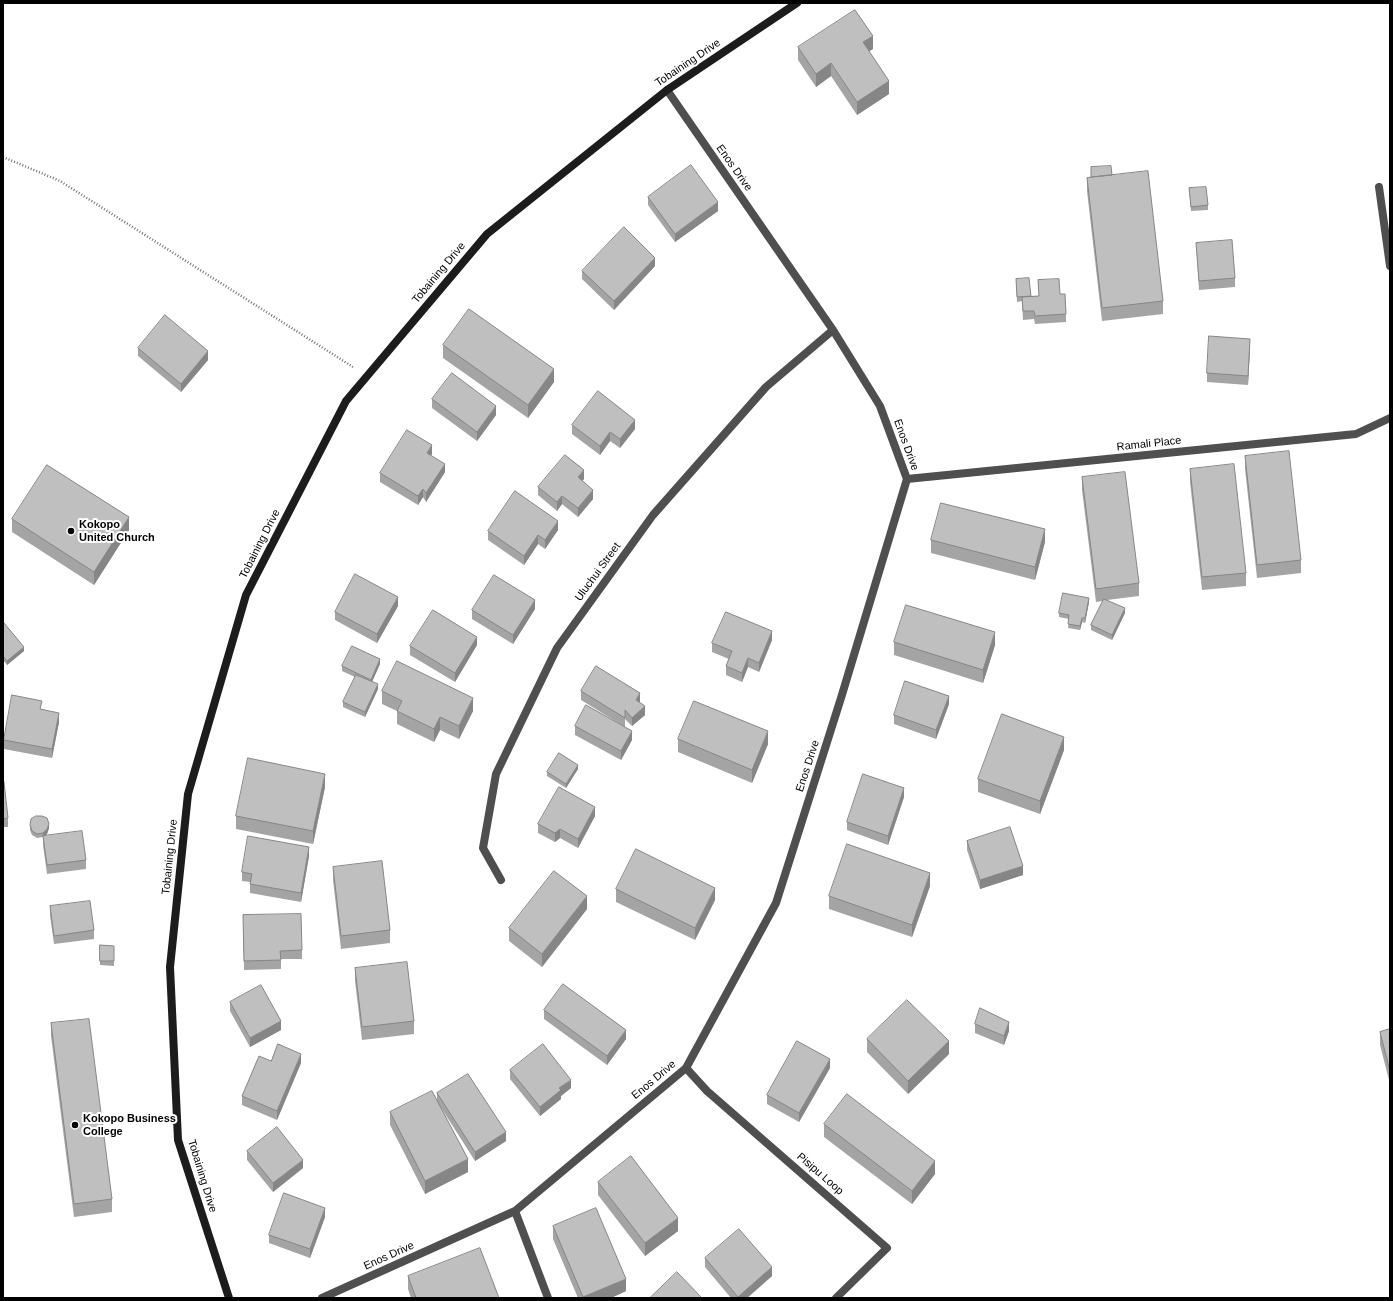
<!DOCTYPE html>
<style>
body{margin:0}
#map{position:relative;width:1393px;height:1301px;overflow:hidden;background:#fff;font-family:Helvetica,sans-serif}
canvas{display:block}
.frame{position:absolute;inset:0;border:4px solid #000;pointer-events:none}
</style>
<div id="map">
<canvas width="1393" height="1301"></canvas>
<div class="frame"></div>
</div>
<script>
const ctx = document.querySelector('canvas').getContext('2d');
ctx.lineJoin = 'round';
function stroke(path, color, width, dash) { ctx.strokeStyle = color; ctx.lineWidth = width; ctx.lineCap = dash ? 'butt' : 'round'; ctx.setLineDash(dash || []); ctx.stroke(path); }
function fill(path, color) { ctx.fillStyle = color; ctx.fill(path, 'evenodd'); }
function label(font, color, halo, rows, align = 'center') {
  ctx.font = font + ' Helvetica,sans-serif'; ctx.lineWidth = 4; ctx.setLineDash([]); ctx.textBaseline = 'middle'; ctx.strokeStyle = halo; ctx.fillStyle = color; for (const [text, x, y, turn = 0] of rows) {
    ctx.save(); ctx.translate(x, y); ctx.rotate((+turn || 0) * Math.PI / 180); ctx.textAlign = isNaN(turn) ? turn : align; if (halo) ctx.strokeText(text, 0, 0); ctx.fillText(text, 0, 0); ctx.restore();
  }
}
const path = new Path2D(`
 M3,157L60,181L353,367`);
const street = new Path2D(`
 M1379,187L1390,266
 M907,479L1356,434L1390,418
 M501,880L483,848L496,774L557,648L653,515L766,387L833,330
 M686,1068L707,1091L887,1248L836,1298
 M515,1211L548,1298
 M322,1298L515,1211L686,1068L776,903L841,698L907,479L880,406L833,330L667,90`);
const secondary = new Path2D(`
 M229,1298L178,1140L170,967L188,794L246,595L346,401L487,234L667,90L797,3`);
const wall = new Path2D(`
 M798,47L873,49L869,51L889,94L857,115L831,76L816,87L798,60Z
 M1112,175L1163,301V314L1102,321L1087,191V178Z
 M1189,188L1208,205V210L1191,211Z
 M648,197L718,211L675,242L648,205Z
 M1196,243L1235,278V287L1199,290Z
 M655,266L614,310L582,279V271Z
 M1016,279L1031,296H1039L1038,280L1060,294L1066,314V322L1035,324L1034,319L1023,320L1022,301L1017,302Z
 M443,345L554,382L528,418L443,358Z
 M1250,347L1248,385L1207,382V373Z
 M138,348L208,360L181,392L138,356Z
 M432,399L496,415L477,441L432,408Z
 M572,425L635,429L620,448L610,441L600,455L572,434Z
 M432,454L431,455L445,472L426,502L423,497L418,505L380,482V473Z
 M1245,456L1301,560V573L1257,578L1245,469Z
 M1190,469L1246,573V586L1202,590L1190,482Z
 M1082,477L1139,583V596L1107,600L1125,613L1112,640L1091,630V625L1103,601L1096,602L1082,490Z
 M584,479L582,481L593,499L578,517L562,504L557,511L538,495V487Z
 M12,519L129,530L94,585L12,532Z
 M558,530L545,549L538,544L524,565L488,540V531Z
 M931,540L1045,542L1035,580L931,553Z
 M1089,602L1085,623L1082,622L1080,630L1068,628L1069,619L1059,617V613Z
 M398,606L377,643L335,620V612Z
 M535,609L513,644L472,619V610Z
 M3,624L24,651L7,665L3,660Z
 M772,640L759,672L748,667L742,682L726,675V666L729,659L712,652V643Z
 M894,642L995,645L983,683L894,655Z
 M477,645L455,682L410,655V646Z
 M380,664L372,682L378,689L365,717L343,707V702L355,677L342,671V666Z
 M382,691L473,711L459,739L440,730L434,742L397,724V711L382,704Z
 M581,691L640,702V703L645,715L632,726L625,719V727L581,700Z
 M949,704L936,739L894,724V715Z
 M42,709L59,722L52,758L4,749V740Z
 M575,726L632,740L621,760L575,735Z
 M678,739L768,744L752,783L678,752Z
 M1064,750L1040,814L978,792V779Z
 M578,769L566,788L547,776V772Z
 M3,783L8,818V827H3Z
 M325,787L313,844L236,829V816Z
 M904,797L888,845L847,830V822Z
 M595,816L578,848L560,838L555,842L538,833V824Z
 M30,825L49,828L47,834L45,836L86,860V869L47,874L43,845V837L37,838L32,835L30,830Z
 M967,841L1023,875L980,889L967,850Z
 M309,856L301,902L250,893V882L242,881V872Z
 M333,867L390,930V943L341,949L333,880Z
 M930,886L912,937L829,909V896Z
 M616,889L715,900L695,940L616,902Z
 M50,906L94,930V939L54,944L50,915Z
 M587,909L542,967L509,941V928Z
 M243,924L302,950V959H281V969L244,970Z
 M100,945L114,946V966L100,965Z
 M355,968L414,1021V1034L362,1040L355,981Z
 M230,1002L281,1030L250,1047L230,1011Z
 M544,1010L626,1039L607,1065L544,1019Z
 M51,1023L112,1199V1212L74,1217L51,1036Z
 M975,1024L1009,1031L1004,1045L975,1033Z
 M1390,1029V1084L1380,1045V1032Z
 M867,1039L949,1054L908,1094L867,1052Z
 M271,1061L301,1063L277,1120L242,1105V1096Z
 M830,1068L799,1122L767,1104V1095Z
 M510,1070L571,1088L561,1096V1099L540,1116L510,1079Z
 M437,1093L506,1141L475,1161L440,1106L468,1172L425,1194L390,1125V1112L437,1101Z
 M824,1124L935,1174L912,1204L824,1137Z
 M247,1151L303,1168L273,1192L247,1160Z
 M598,1182L678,1231L645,1256L598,1195Z
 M325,1217L310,1258L269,1243V1235Z
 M553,1226L626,1291L611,1298H578L553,1239Z
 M705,1258L772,1276L747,1298H731L705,1267Z
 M408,1276L499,1298H411L408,1289Z`);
const shadedWall = new Path2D(`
 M873,36V49L863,55V42Z
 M831,63V76L816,87V74Z
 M889,81V94L857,115V102Z
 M718,202V211L675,242V234Z
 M655,258V266L614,310V301Z
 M1250,339V347L1248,385V376Z
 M208,351V360L181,392V384Z
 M554,369V382L528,418V405Z
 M496,406V415L477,441V432Z
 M635,420V429L620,448V439Z
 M610,432V441L600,455V446Z
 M432,445V454L427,461V453Z
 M445,464V472L426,502V493Z
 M584,470V479L578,486V477Z
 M423,489V497L418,505V496Z
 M593,490V499L578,517V508Z
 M562,496V504L557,511V502Z
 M129,517V530L94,585V572Z
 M558,521V530L545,549V540Z
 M1045,529V542L1035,580V567Z
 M538,535V544L524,565V556Z
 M398,597V606L377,643V634Z
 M1089,598V602L1085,623V618Z
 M535,600V609L513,644V635Z
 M1125,608V613L1112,640V635Z
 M1082,618V622L1080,630V626Z
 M772,631V640L759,672V663Z
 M995,632V645L983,683V670Z
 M477,637V645L455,682V673Z
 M24,647V651L7,665V661Z
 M748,658V667L742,682V673Z
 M380,659V664L371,684V680Z
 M378,684V689L365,717V712Z
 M640,693V702L636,709V700Z
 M949,696V704L936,739V730Z
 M473,698V711L459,739V726Z
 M645,706V715L632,726V718Z
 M59,713V722L52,758V749Z
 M440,717V730L434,742V729Z
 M632,731V740L621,760V751Z
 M768,731V744L752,783V770Z
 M1064,737V750L1040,814V801Z
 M578,765V769L566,788V784Z
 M325,774V787L313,844V831Z
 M904,788V797L888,845V836Z
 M595,807V816L578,848V839Z
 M49,824V828L47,834L43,837V833Z
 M560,829V838L555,842V833Z
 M309,847V856L301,902V893Z
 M1023,866V875L980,889V880Z
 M930,873V886L912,937V925Z
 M715,888V900L695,940V928Z
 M587,896V909L542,967V954Z
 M281,1021V1030L250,1047V1038Z
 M1009,1022V1031L1004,1045V1036Z
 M626,1030V1039L607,1065V1056Z
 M949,1041V1054L908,1094V1081Z
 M301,1054V1063L277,1120V1111Z
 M830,1059V1068L799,1122V1113Z
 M571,1080V1088L561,1096V1099L540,1116V1107L559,1088Z
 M506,1132V1141L475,1161V1152Z
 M468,1159V1172L425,1194V1181Z
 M303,1160V1168L273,1192V1183Z
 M935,1161V1174L912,1204V1191Z
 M325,1208V1217L310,1258V1249Z
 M678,1218V1231L645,1256V1243Z
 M772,1267V1276L747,1298H738V1297Z
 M626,1279V1291L611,1298H583V1297Z`);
const building = new Path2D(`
 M855,10L873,36L863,42L889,81L857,102L831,63L816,74L798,47Z
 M691,165L718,202L675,234L648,197Z
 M1111,166L1112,175L1091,177V167Z
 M1148,171L1163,301L1102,308L1087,178Z
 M1206,187L1208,205L1191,207L1189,188Z
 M624,227L655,258L614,301L582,271Z
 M1232,240L1235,278L1199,281L1196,243Z
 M1029,278L1031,296L1017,297L1016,279Z
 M1059,279L1060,294H1065L1066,314L1035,316L1034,311H1023L1022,297L1039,296L1038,280Z
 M469,309L554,369L528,405L443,345Z
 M165,315L208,351L181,384L138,348Z
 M1209,336L1250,339L1248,376L1207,373Z
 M452,373L496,406L477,432L432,399Z
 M598,391L635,420L620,439L610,432L600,446L572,425Z
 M407,430L432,445L427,453L445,464L426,493L423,489L418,496L380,473Z
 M1289,451L1301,560L1257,565L1245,456Z
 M565,455L584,470L578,477L593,490L578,508L562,496L557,502L538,487Z
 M1234,464L1246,573L1202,577L1190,469Z
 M47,465L129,517L94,572L12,519Z
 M1125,472L1139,583L1096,589L1082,477Z
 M515,491L558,521L545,540L538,535L524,556L488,531Z
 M941,503L1045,529L1035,567L931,540Z
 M355,574L398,597L377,634L335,612Z
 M494,575L535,600L513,635L472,610Z
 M1063,593L1089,598L1085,618H1082L1080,626L1068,624L1069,615L1059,613Z
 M1104,599L1125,608L1112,635L1091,625Z
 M906,605L995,632L983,670L894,642Z
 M433,610L477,637L455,673L410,646Z
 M726,612L772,631L759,663L748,658L742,673L726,666L732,651L712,643Z
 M4,623L24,647L7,661L3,656V624Z
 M352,646L380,659L371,680L342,666Z
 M397,661L473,698L459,726L440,717L434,729L397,711L402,701L382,691Z
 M596,666L640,693L636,700L645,706L632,718L625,710V718L581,691Z
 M356,675L378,684L365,712L343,702Z
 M905,681L949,696L936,730L894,715Z
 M12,695L42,701L40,709L59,713L52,749L4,740Z
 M694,701L768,731L752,770L678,739Z
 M586,705L632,731L621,751L575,726Z
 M1002,714L1064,737L1040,801L978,779Z
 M559,753L578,765L566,784L547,772Z
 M248,758L325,774L313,831L236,816Z
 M863,774L904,788L888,836L847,822Z
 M4,782L8,818L3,819V783Z
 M559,787L595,807L578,839L560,829L555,833L538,824Z
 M36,816H42L47,818L49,824L47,829L43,833L37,834L32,831L30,825L31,819Z
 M1010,827L1023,866L980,880L967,841Z
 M82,831L86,860L47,865L43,836Z
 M248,836L309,847L301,893L250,884L252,874L242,872Z
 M847,844L930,873L912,925L829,896Z
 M636,849L715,888L695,928L616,889Z
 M382,861L390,930L341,936L333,867Z
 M554,871L587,896L542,954L509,928Z
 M90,901L94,930L54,936L50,906Z
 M301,914L302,950L280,951L281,960L244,961L243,915Z
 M100,945L114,946V961H100Z
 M407,962L414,1021L362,1027L355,968Z
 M563,984L626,1030L607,1056L544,1010Z
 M261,985L281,1021L250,1038L230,1002Z
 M907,1000L949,1041L908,1081L867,1039Z
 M980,1008L1009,1022L1004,1036L975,1024Z
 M89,1019L112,1199L74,1204L51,1023Z
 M1390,1029V1071L1380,1032Z
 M797,1041L830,1059L799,1113L767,1095Z
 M278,1044L301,1054L277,1111L242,1096L259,1056L271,1061Z
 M543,1044L571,1080L559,1088L561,1090L540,1107L510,1070Z
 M468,1074L506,1132L475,1152L437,1093Z
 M432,1091L468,1159L425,1181L390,1112Z
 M847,1094L935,1161L912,1191L824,1124Z
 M277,1127L303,1160L273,1183L247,1151Z
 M631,1156L678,1218L645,1243L598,1182Z
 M284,1193L325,1208L310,1249L269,1235Z
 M596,1208L626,1279L583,1297L553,1226Z
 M739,1229L772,1267L738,1297L705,1258Z
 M480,1248L499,1298H416L408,1276Z
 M677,1272L702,1298H650Z`);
const markers = [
 [71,531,4,"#000"],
 [75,1125,4,"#000"]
];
const streetNames = [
 ["Tobaining Drive",688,63,-34],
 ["Enos Drive",734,168,55],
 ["Tobaining Drive",439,273,-50],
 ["Ramali Place",1149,444,-6],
 ["Enos Drive",906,445,70],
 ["Tobaining Drive",260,544,-63],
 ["Uluchui Street",598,572,-54],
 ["Enos Drive",808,766,-72],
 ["Tobaining Drive",170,857,-84],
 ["Enos Drive",654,1080,-40],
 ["Pisipu Loop",820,1174,41],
 ["Tobaining Drive",202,1176,73],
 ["Enos Drive",389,1256,-24]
];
const poiNames = [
 ["Kokopo",79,525],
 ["United Church",79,538],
 ["Kokopo Business",83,1119],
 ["College",83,1132]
];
stroke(path, '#717171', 2.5, [1, 2]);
stroke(street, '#4f4f4f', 8);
stroke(secondary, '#1c1c1c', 8);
fill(wall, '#a4a4a4');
fill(shadedWall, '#868686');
fill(building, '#bfbfbf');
stroke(building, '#868686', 1);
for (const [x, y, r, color] of markers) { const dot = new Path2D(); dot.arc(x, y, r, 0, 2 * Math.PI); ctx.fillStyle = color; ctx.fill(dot); stroke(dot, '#fff', 1.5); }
label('11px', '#000', '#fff', streetNames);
label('bold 11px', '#000', '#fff', poiNames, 'left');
</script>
